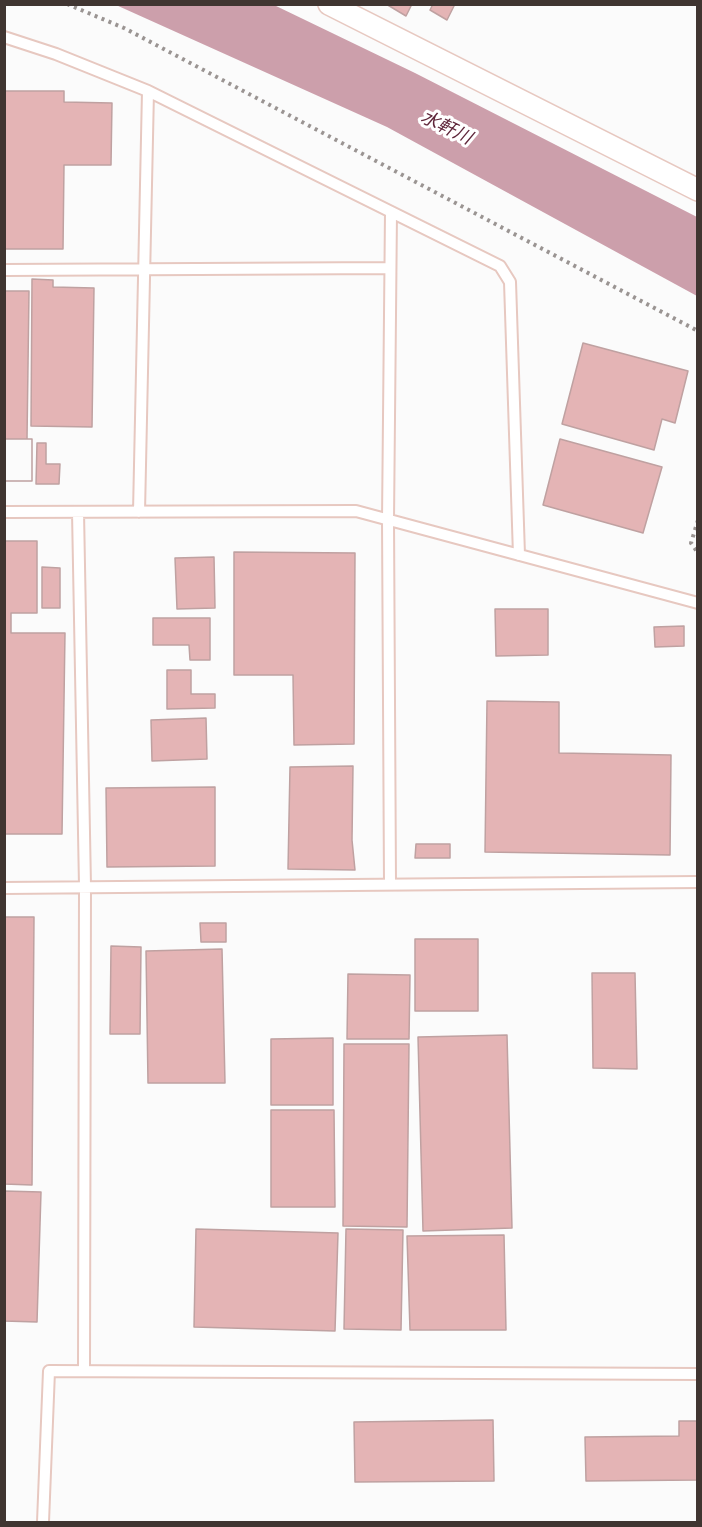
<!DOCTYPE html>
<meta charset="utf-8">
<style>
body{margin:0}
#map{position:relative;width:702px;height:1527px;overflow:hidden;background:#fbfbfb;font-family:"Fira Sans",sans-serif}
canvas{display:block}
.frame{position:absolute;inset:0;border:6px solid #403531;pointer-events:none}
</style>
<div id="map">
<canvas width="702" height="1527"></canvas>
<div class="frame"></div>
</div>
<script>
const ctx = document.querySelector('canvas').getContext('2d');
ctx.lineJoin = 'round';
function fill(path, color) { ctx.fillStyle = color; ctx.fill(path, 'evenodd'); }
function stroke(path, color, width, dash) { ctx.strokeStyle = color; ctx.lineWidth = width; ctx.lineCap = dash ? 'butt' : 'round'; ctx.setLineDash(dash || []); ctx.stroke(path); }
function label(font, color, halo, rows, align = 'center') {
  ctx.font = font + ' "Fira Sans","Noto Sans JP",sans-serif'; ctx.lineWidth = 6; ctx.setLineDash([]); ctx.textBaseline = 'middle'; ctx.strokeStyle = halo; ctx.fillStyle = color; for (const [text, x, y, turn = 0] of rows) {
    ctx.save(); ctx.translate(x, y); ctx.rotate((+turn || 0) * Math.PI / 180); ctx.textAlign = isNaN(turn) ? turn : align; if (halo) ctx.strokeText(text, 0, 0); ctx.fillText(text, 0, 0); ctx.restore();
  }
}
const water = new Path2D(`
 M116,5H274L415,73L697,217V296L387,127Z`);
const building = new Path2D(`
 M386,4H412L406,16Z
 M433,4H455L447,20L430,10Z
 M4,91H64V102L112,103L111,165H64L63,249H4Z
 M32,279L53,280V287L94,288L92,427L31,426Z
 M4,291H29L27,439H32V481H4Z
 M583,343L688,371L675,423L662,419L654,450L562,424Z
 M4,439H32V481H4Z
 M560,439L662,467L643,533L543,505Z
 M37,443H46V464H60L59,484H36Z
 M4,541H37V613H11V633H65L62,834H4Z
 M234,552L355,553L354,744L294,745L293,675H234Z
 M214,557L215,608L177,609L175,558Z
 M42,567L60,568V608H42Z
 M495,609H548V655L496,656Z
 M153,618H210V660H190L189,645H153Z
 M684,626V646L655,647L654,627Z
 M167,670H191V694H215V708L167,709Z
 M487,701L559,702V753L671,755L670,855L485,852Z
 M206,718L207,759L152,761L151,720Z
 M353,766L352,840L355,870L288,869L290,767Z
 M215,787V866L107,867L106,788Z
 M416,844H450V858H415Z
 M4,917H34L32,1185L4,1184Z
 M200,923H226V942H201Z
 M415,939H478V1011H415Z
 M111,946L141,947L140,1034H110Z
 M222,949L225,1083H148L146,951Z
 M592,973H635L637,1069L593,1068Z
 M348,974L410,975L409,1039H347Z
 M507,1035L512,1228L423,1231L418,1037Z
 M333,1038V1105H271V1039Z
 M344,1044H409L407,1227L343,1226Z
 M271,1110H334L335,1207H271Z
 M4,1191L41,1192L37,1322L4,1321Z
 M196,1229L338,1233L335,1331L194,1327Z
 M346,1229L403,1230L401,1330L344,1329Z
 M504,1235L506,1330H410L407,1236Z
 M493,1420L494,1481L355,1482L354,1422Z
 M679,1421H698V1480L586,1481L585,1437L679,1436Z`);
const path = new Path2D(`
 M67,4L124,28L698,331
 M698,520L691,543L698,553`);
const service = new Path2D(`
 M4,37L56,54L148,91L500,266L510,282L519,555
 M4,270L390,268
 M4,512L356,511L698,603
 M78,512L85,886L84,1371
 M139,512L148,91
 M390,884L388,520L391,212
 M4,888L698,882
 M43,1522L49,1371L698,1374`);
const minor = new Path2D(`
 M329,4L698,190`);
const waterNames = [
 ["水軒川",446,128,26]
];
fill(water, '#cc9fab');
fill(building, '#e4b4b5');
stroke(building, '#bfa1a1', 1.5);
stroke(service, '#e7c8c0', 14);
stroke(minor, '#e7c8c0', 24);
stroke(path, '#9a9492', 4, [3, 4.5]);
stroke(service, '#fff', 10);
stroke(minor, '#fff', 21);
label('italic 18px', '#5f263a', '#fff', waterNames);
</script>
